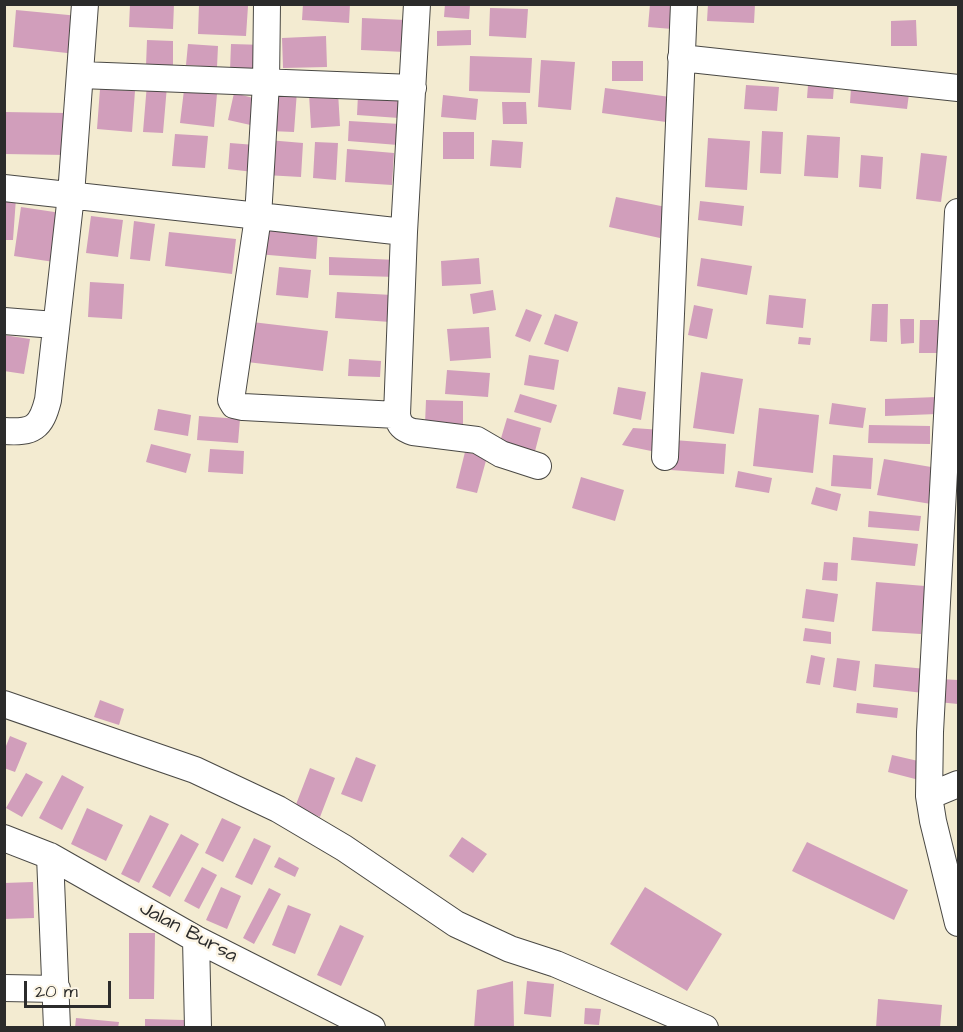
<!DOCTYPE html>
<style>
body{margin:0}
#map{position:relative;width:963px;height:1032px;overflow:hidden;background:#f3ebd1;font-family:"Architects Daughter",sans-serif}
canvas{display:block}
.frame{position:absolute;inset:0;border:6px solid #2b2b2b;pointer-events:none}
.scale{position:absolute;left:24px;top:981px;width:87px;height:27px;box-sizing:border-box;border:3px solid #2b2b2b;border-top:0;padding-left:8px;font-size:18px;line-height:21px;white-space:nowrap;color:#2b2b2b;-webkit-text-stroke:4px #fcf5e5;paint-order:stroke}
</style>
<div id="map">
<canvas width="963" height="1032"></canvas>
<div class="frame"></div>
<div class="scale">20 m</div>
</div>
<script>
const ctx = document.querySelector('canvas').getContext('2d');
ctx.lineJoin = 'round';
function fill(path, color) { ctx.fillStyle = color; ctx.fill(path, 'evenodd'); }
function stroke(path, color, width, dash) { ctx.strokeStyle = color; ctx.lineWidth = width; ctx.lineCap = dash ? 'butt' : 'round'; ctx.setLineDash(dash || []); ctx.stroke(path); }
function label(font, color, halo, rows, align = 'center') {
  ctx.font = font + ' "Architects Daughter",sans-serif'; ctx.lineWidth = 5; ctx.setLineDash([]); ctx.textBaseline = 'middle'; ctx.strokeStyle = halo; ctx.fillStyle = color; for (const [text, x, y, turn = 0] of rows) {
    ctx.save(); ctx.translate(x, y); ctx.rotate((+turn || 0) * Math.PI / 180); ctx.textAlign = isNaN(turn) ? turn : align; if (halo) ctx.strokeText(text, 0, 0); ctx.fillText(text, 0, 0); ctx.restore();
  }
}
const building = new Path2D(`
 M130,4H174L173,29L129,27Z
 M199,4L248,6L246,36L198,34Z
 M303,4H350L349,23L302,20Z
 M445,4L470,5L469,19L444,17Z
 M650,4H673L672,29L648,27Z
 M708,4H755L754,23L707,21Z
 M490,8L528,9L526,38L489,36Z
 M16,10L79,16L76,54L13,47Z
 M362,18L406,20L405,52L361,50Z
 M916,20L917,46H891V21Z
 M471,30V45L437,46V31Z
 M326,36L327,67L283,68L282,38Z
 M147,40L173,41V67L146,66Z
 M188,44L218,46L217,67L186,65Z
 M231,44L265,45L264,73L230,71Z
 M470,56L532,58L530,93L469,91Z
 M541,60L575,62L571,110L538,107Z
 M612,61H643V81H612Z
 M147,84L167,86L163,133L143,132Z
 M746,85L779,87L777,111L744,109Z
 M808,85L834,86L833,99L807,98Z
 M605,88L670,97L666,122L602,113Z
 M851,88L909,94L907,109L850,103Z
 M100,89L135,91L132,132L97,129Z
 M184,90L217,94L214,127L180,123Z
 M273,90L297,91L294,132L270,131Z
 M338,92L340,126L311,128L309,94Z
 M234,93L261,100L255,126L228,120Z
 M358,95L400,98L399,118L357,115Z
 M443,95L478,99L476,120L441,117Z
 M502,102H526L527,124H503Z
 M4,112L67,113V155L4,154Z
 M349,121L400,124L398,145L348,141Z
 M762,131L783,132L781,174L760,173Z
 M443,132H474V159H443Z
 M175,134L208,136L205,168L172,166Z
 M807,135L840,137L838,178L804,176Z
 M708,138L750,141L747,190L705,187Z
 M268,140L303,143L301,177L265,175Z
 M492,140L523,142L521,168L490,166Z
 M315,142L338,143L336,180L313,178Z
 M230,143L255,145L253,172L228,169Z
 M347,149L394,153L392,185L345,182Z
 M921,153L947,156L941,202L916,199Z
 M861,155L883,157L881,189L859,187Z
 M5,197L16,198L13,240H5Z
 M616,197L666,207L660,238L609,227Z
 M700,201L744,206L742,226L698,220Z
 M21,207L61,213L54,262L14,256Z
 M91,216L123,220L118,257L86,253Z
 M134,221L155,224L150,261L130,259Z
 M260,225L318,230L316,259L257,254Z
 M169,232L236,239L232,274L165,266Z
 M329,257L397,260L396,277L329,275Z
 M479,258L481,284L442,286L441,261Z
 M701,258L752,266L747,295L697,286Z
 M279,267L311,270L308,298L276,295Z
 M90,282L124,284L122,319L88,317Z
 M493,290L496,310L473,314L470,294Z
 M337,292L392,295L390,322L335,318Z
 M769,295L806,299L803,328L766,324Z
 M872,304H888L887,342L870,341Z
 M694,305L713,309L707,339L688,335Z
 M526,309L542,315L530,342L515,336Z
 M555,314L578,322L568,352L544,344Z
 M900,319H914V343L901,344Z
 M920,320H941V353H919Z
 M252,322L328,331L323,371L247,362Z
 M489,327L491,358L450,361L447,329Z
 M4,335L30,339L24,374L4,371Z
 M799,337L811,338L810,345L798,344Z
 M529,355L559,360L554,390L524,385Z
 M349,359L381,361L380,377L348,376Z
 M447,370L490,373L488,397L445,394Z
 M701,372L743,379L734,434L693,428Z
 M618,387L646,392L641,420L613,414Z
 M520,394L557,405L551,423L514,412Z
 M937,397V414L885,416V399Z
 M426,400L463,401V426L425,424Z
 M832,403L866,408L863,428L829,424Z
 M759,408L819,415L813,473L753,466Z
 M158,409L191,415L188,436L154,430Z
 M199,416L240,419L238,443L197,440Z
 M507,418L541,428L534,455L499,445Z
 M869,425L930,426V444L868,443Z
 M633,428L662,430L656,452L622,445Z
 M674,440L726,444L724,474L671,470Z
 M151,444L191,454L186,473L146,462Z
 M210,449L244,451L243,474L208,472Z
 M465,452L487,457L477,493L456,488Z
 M833,455L873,458L871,489L831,486Z
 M884,459L937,468L931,504L877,495Z
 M738,471L772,478L769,493L735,487Z
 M581,477L624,490L615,521L572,508Z
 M816,487L841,494L837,511L811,504Z
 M869,511L921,516L919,531L868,527Z
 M853,537L918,544L915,566L851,560Z
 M824,562L838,563L837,581L822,580Z
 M876,582L925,586L921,634L872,631Z
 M806,589L838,594L834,622L802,618Z
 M805,628L831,632V644L803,641Z
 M811,655L825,658L820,685L806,683Z
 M837,658L860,661L856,691L833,687Z
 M875,664L926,669L923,693L873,687Z
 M939,679L958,680V704L938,702Z
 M100,700L124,709L119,725L94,717Z
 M857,703L898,708L897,718L856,713Z
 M10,736L27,743L15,772L4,768V751Z
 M892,755L927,763L923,781L888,772Z
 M356,757L376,765L362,802L341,794Z
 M310,768L335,778L320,817L295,807Z
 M26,773L43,782L22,817L6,808Z
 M62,775L84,787L62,830L39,818Z
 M87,808L123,825L106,861L71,844Z
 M150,815L169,824L139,883L121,874Z
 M222,818L241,827L223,862L205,853Z
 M181,834L199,844L170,897L152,887Z
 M462,837L487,854L473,873L449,856Z
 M254,838L271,846L252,885L235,877Z
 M807,842L908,890L894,920L792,871Z
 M279,857L299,868L295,877L274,867Z
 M202,867L217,875L199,909L184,901Z
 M33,882L34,918L4,919V883Z
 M221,887L241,896L227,929L206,920Z
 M645,887L722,934L687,991L610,944Z
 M269,888L281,894L254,944L243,938Z
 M288,905L311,914L295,954L272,945Z
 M340,925L364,936L341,986L317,975Z
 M129,933H155L154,999H129Z
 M513,981L514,1028H474L477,990Z
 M527,981L554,984L551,1017L524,1014Z
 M878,999L942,1005L940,1028H876Z
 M585,1008L601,1009L599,1025L584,1024Z
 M76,1018L119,1022L118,1028H75Z
 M145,1019L184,1020V1028H145Z`);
const street = new Path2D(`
 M267,4L266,83L258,217L231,400L234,405L243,407L397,415
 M417,4L404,232L397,415C399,425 403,429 413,432L477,440L501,454L538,466
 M681,58L958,88
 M81,75L413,88
 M4,188L404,232
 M958,212L930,732L929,796L933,821L958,923
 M4,321L55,325
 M4,431C33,433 41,428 48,400L71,195L85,4
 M665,457L684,4
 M4,704L195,770L278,809L344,848L456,924L510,949L556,964L705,1028
 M929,796L958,784
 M4,838L50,856L196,939L372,1028
 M50,856L57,1028
 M196,939L198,1028
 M4,988L57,989`);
const streetNames = [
 ["Jalan Bursa",188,933,28]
];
fill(building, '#d19ebb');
stroke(street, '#494844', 28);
stroke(street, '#fff', 26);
label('20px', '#2b2b2b', '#fcf5e5', streetNames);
</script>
